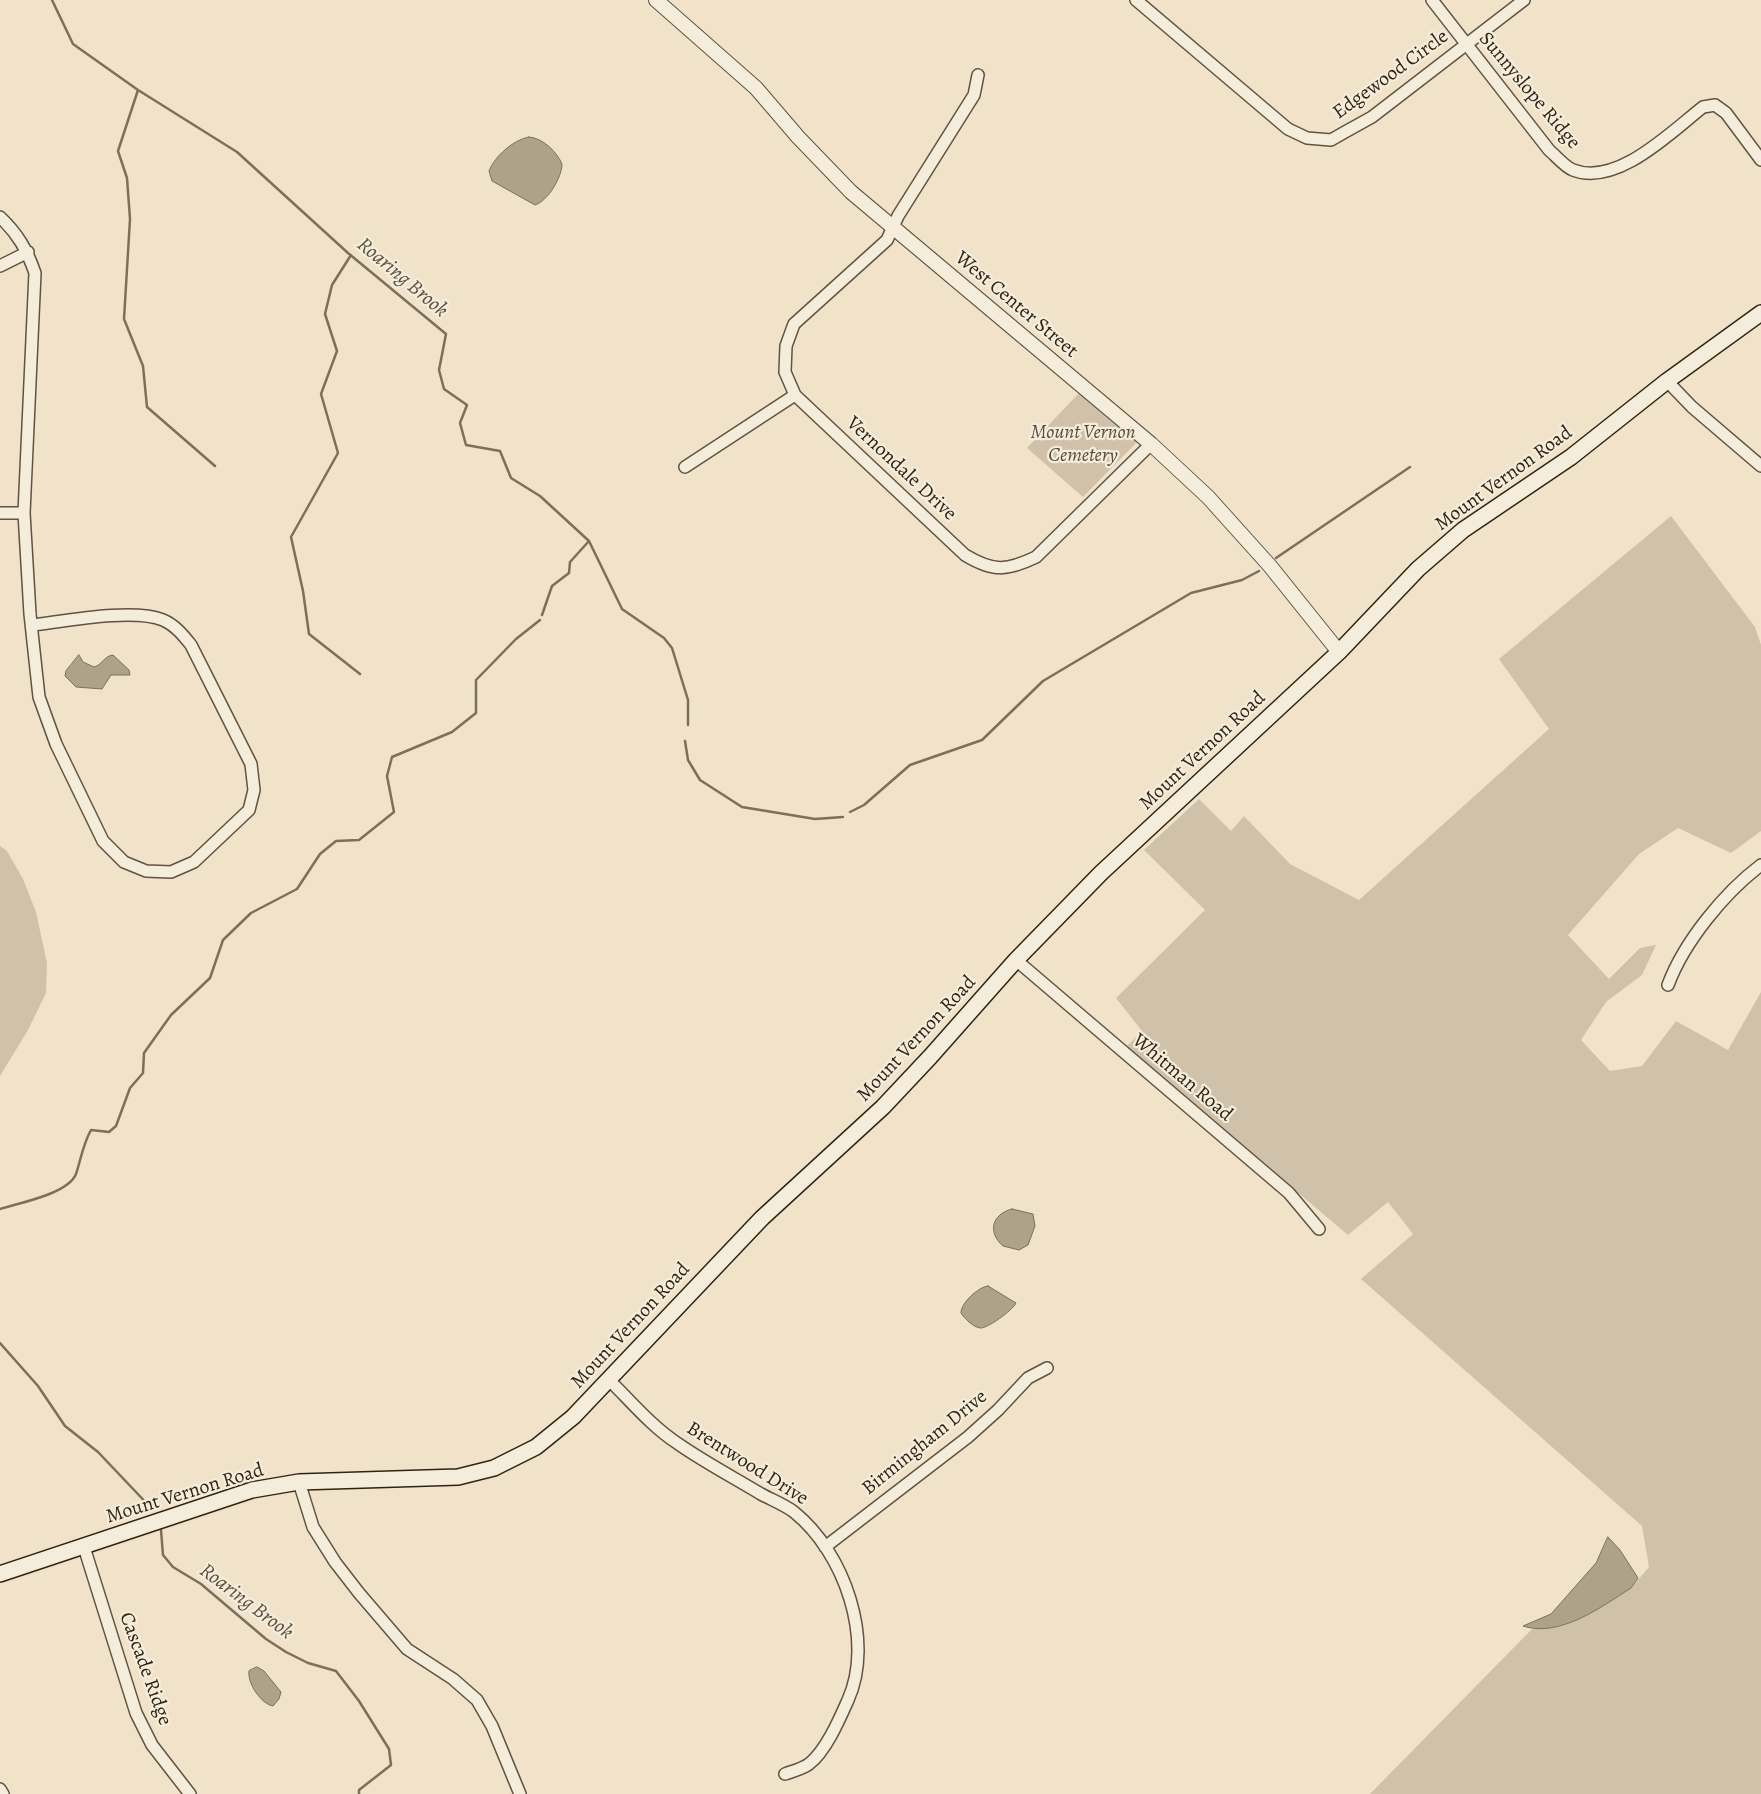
<!DOCTYPE html>
<style>
body{margin:0}
canvas{display:block;background:#f0e3c9}
</style>
<canvas width="1761" height="1794"></canvas>
<script>
const ctx = document.querySelector('canvas').getContext('2d');
ctx.lineJoin = 'round';
function fill(path, color) { ctx.fillStyle = color; ctx.fill(path, 'evenodd'); }
function stroke(path, color, width, dash) { ctx.strokeStyle = color; ctx.lineWidth = width; ctx.lineCap = dash ? 'butt' : 'round'; ctx.setLineDash(dash || []); ctx.stroke(path); }
function label(font, color, halo, rows, align = 'center') {
  ctx.font = font + ' Alegreya,serif'; ctx.lineWidth = 4.5; ctx.setLineDash([]); ctx.textBaseline = 'middle'; ctx.strokeStyle = halo; ctx.fillStyle = color; for (const [text, x, y, turn = 0] of rows) {
    ctx.save(); ctx.translate(x, y); ctx.rotate((+turn || 0) * Math.PI / 180); ctx.textAlign = isNaN(turn) ? turn : align; if (halo) ctx.strokeText(text, 0, 0); ctx.fillText(text, 0, 0); ctx.restore();
  }
}
const green = new Path2D(`
 M1080,392L1138,441L1083,497L1027,448Z
 M1671,516L1755,627L1761,645V831L1731,853L1678,828L1639,854L1568,935L1609,979L1640,948L1656,945L1642,975L1606,1002L1581,1040L1610,1071L1642,1066L1676,1021L1728,1050L1761,992V1794H1370L1532,1629L1563,1626L1613,1599L1631,1588L1649,1567L1642,1526L1361,1279L1413,1234L1388,1202L1348,1235L1126,1047L1142,1031L1116,998L1205,910L1144,850L1199,799L1231,831L1244,816L1290,864L1359,900L1549,729L1499,659Z
 M0,846L7,851L23,879L36,912L47,963L46,993L28,1030L0,1076Z`);
const water = new Path2D(`
 M529,137C543,138 557,152 562,164C562,177 548,201 535,205L492,181L489,171C495,156 513,140 529,137Z
 M79,655L83,662L94,667C102,665 104,656 113,655L129,670L130,675H111L102,689L76,687L65,676L66,671Z
 M1012,1209L1033,1214L1035,1226L1028,1245L1019,1250L1003,1246C987,1232 992,1214 1012,1209Z
 M988,1286L1016,1303C1013,1310 987,1329 980,1328C973,1327 964,1318 961,1313C961,1303 978,1287 988,1286Z
 M1608,1537L1620,1550L1638,1578L1631,1588C1601,1607 1560,1638 1523,1626L1551,1614L1596,1563Z
 M257,1667L264,1671L281,1692L279,1699L273,1706C261,1704 247,1683 249,1671Z`);
const stream = new Path2D(`
 M52,0L73,44L138,90L237,152L348,253L446,334L439,370L444,389L467,405L460,423L466,445L500,451L511,478L540,496L589,541L570,562L569,573L552,586L542,615
 M138,90L118,151L127,178L130,219L124,319L143,366L147,407L215,466
 M351,255L332,285L325,314L337,351L321,394L338,453L291,537L303,591L309,634L360,674
 M589,541L622,609L664,638L672,648L688,700V725
 M1276,558L1410,467
 M685,741L688,760L700,780L742,807L815,819L843,817
 M850,812L864,805L910,765L982,740L1043,681L1191,593L1242,580L1259,571
 M0,1209C19,1203 68,1194 76,1174C81,1159 83,1144 91,1130L109,1132L116,1126L130,1088L143,1073L144,1053L171,1015L210,978L223,940L251,913L297,889L320,854L336,841L359,840L394,812L387,776L392,757L452,732L476,713V680L516,639L540,620
 M0,1343L38,1386L65,1426L98,1452L153,1510
 M161,1530L163,1555L173,1567L201,1584L266,1639L286,1652L308,1663L336,1671L359,1701L389,1749L391,1765L359,1790V1794`);
const minor = new Path2D(`
 M1136,0L1288,129L1307,138L1331,140L1345,132L1372,117L1524,0
 M1432,0L1549,150C1556,156 1565,167 1573,170C1617,187 1671,132 1703,107L1715,105L1726,113L1761,160
 M978,75L974,95L898,216L887,240L794,324L786,346L785,372L795,395L965,555C993,572 1007,571 1036,557L1151,444
 M0,217C18,234 27,250 35,273L24,513L30,614L39,697L56,744L103,841L124,862L146,871L171,872L194,862L249,810L254,790L251,764L191,645C183,635 175,625 163,620C133,608 66,621 33,625
 M0,266L28,252
 M1667,381L1692,407L1761,466
 M685,467L795,395
 M0,513H24
 M1016,960L1289,1193L1319,1229
 M1668,985C1684,942 1724,893 1761,865
 M608,1379C630,1400 651,1426 677,1443C704,1462 733,1477 761,1494C772,1500 785,1505 794,1512C844,1552 875,1640 848,1700C840,1718 826,1751 809,1764C802,1769 793,1771 785,1774
 M299,1482L313,1527L335,1562L359,1593L407,1649L453,1679L477,1700L492,1726L520,1794
 M84,1547L136,1713L152,1745L190,1794
 M825,1547L968,1437L998,1410L1028,1378L1047,1368
 M0,1789L3,1794`);
const tertiary = new Path2D(`
 M656,0L756,88L798,137L851,192L1151,444L1208,497L1270,566L1339,652`);
const secondary = new Path2D(`
 M0,1574L252,1490L299,1482L458,1477L494,1468L536,1447L573,1417L762,1218L883,1107L930,1057L1016,960L1101,873L1339,652L1418,569L1463,530L1571,457L1667,381L1761,313`);
const streetNames = [
 ["Edgewood Circle",1391,75,-36],
 ["Sunnyslope Ridge",1529,91,50],
 ["West Center Street",1016,305,40],
 ["Vernondale Drive",901,469,43],
 ["Mount Vernon Road",1504,479,-36],
 ["Mount Vernon Road",1203,751,-43],
 ["Mount Vernon Road",917,1039,-47],
 ["Whitman Road",1182,1078,40],
 ["Mount Vernon Road",631,1326,-47],
 ["Birmingham Drive",925,1443,-39],
 ["Brentwood Drive",747,1464,32],
 ["Mount Vernon Road",185,1494,-17],
 ["Cascade Ridge",145,1669,70]
];
const parkNames = [
 ["Mount Vernon",1083,433],
 ["Cemetery",1083,456]
];
const waterNames = [
 ["Roaring Brook",402,278,40],
 ["Roaring Brook",246,1602,37]
];
fill(green, '#d0c2aa');
fill(water, '#afa28b');
stroke(water, '#7d6f5b', 1);
stroke(stream, '#7d6f5b', 2.5);
stroke(minor, '#615340', 14);
stroke(tertiary, '#615340', 16);
stroke(secondary, '#312312', 18);
stroke(minor, '#f5eddc', 11);
stroke(tertiary, '#f5eddc', 14);
stroke(secondary, '#f5eddc', 15);
label('20px', '#312312', '#f5eddc', streetNames);
label('italic 20px', '#594b38', '#f5eddc', parkNames);
label('italic 21px', '#5d4f3c', '#f5eddc', waterNames);
</script>
